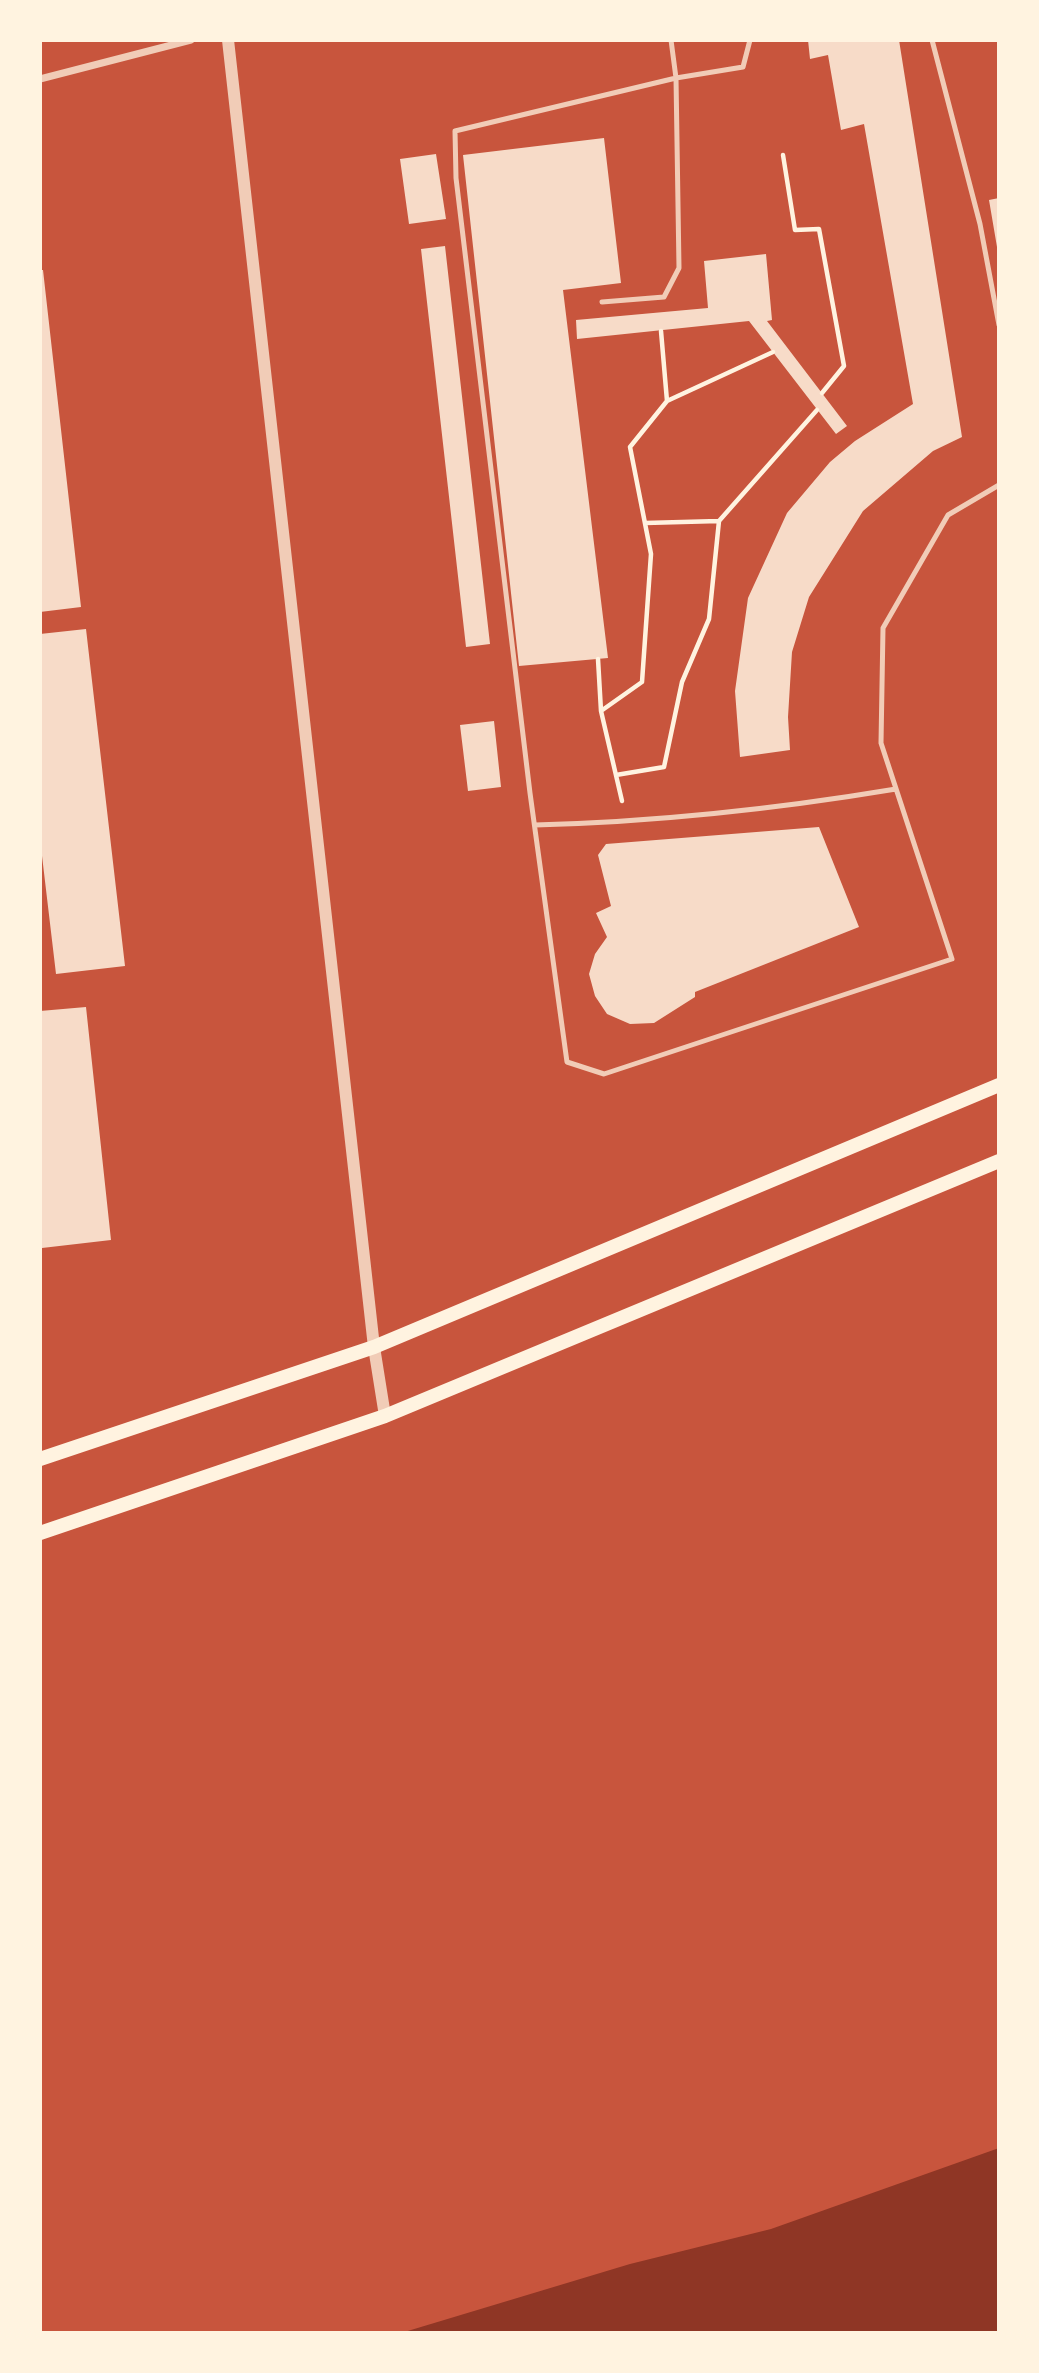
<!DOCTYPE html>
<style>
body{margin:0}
#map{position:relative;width:1039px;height:2373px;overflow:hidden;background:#c8553d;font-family:"Fira Sans",sans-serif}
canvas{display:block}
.frame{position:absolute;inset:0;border:42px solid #fff3e0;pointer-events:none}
</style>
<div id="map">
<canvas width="1039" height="2373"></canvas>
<div class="frame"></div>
</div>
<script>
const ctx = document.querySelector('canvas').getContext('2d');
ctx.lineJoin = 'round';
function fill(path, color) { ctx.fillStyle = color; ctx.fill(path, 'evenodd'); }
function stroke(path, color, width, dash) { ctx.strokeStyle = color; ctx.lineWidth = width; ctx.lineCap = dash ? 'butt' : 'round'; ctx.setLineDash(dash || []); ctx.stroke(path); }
const water = new Path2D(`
 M999,2148V2333H401L630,2264L771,2229Z`);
const building = new Path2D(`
 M808,40H899L962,437L933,451L863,511L809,597L792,652L788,717L790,750L740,757L735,691L748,598L787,513L830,462L855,441L913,404L864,124L841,130L828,55L810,59Z
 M604,138L621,283L563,290L608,658L519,666L463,155Z
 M436,154L446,219L409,224L400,159Z
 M999,198V247H997L989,200Z
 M445,246L490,644L466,647L421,249Z
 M766,254L772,320L767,321L847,426L836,434L749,321L577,339L576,320L708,308L704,261Z
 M40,270H43L81,607L40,612Z
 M86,629L125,966L56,974L40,839V634Z
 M494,721L501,787L468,791L460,725Z
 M819,827L859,927L695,992V997L654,1023L630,1024L607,1014L595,996L589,974L595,954L607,937L596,913L611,906L598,855L606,844Z
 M86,1007L111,1240L42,1248L40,1011Z`);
const path = new Path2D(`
 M783,155L795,230L819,229L844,366L822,393
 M667,401L773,352
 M719,521L817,410
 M598,659L601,711
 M616,775L664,767L682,682L709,619L719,521L645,523
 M622,801L601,711L642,682L651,554L630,447L667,401L661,331`);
const service = new Path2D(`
 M750,40L743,67L676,78L455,131L456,178L530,793L567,1062L604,1074L952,959L881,743L883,628L948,515L999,485
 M932,40L980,224L999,325
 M602,302L664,297L679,268L676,78L671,40
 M535,825C656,822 776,809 896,789`);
const minor = new Path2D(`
 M40,79L191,40`);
const tertiary = new Path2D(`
 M228,40L374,1347L385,1416`);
const secondary = new Path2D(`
 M40,1459L374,1347L999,1085
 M40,1533L385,1416L999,1161`);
fill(water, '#8f3625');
fill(building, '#f7dbc8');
stroke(path, '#fff3e0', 4.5);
stroke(service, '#f1ccb7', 5);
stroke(minor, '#f1ccb7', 7);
stroke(tertiary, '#f1ccb7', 12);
stroke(secondary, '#fff3e0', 14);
</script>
